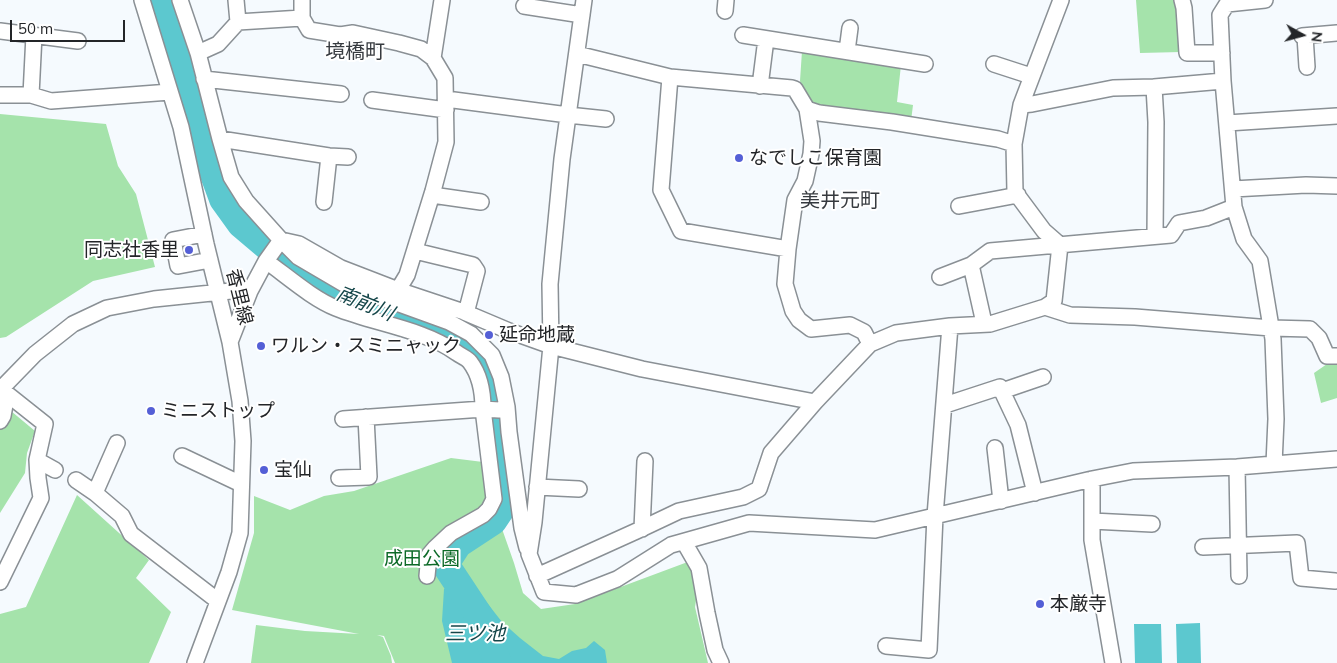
<!DOCTYPE html>
<meta charset="utf-8">
<style>
body{margin:0}
#map{position:relative;width:1337px;height:663px;overflow:hidden;background:#f5fafe;font-family:Mulish,sans-serif}
canvas{display:block}
.north{position:absolute;left:1277px;top:10px;width:50px;height:50px;-webkit-text-stroke:4px #fff;paint-order:stroke;rotate:97deg;font-size:14px;font-weight:700;line-height:20px;text-align:center;color:#232528}
.north::after{content:'';display:block;margin:auto;width:18px;height:22px;background:#232528;clip-path:polygon(50% 0,100% 100%,50% 72%,0 100%)}
.scale{position:absolute;left:10px;top:20px;width:115px;height:22px;box-sizing:border-box;border:2px solid #232528;border-top:0;padding-left:6px;font-size:15px;line-height:18px;white-space:nowrap;color:#232528;-webkit-text-stroke:4px #fff;paint-order:stroke}
</style>
<div id="map">
<canvas width="1337" height="663"></canvas>
<div class="north">N</div>
<div class="scale">50 m</div>
</div>
<script>
const ctx = document.querySelector('canvas').getContext('2d');
ctx.lineJoin = 'round';
function fill(path, color) { ctx.fillStyle = color; ctx.fill(path, 'evenodd'); }
function stroke(path, color, width, dash) { ctx.strokeStyle = color; ctx.lineWidth = width; ctx.lineCap = dash ? 'butt' : 'round'; ctx.setLineDash(dash || []); ctx.stroke(path); }
function label(font, color, halo, rows, align = 'center') {
  ctx.font = font + ' Mulish,"Noto Sans JP",sans-serif'; ctx.lineWidth = 4; ctx.setLineDash([]); ctx.textBaseline = 'middle'; ctx.strokeStyle = halo; ctx.fillStyle = color; for (const [text, x, y, turn = 0] of rows) {
    ctx.save(); ctx.translate(x, y); ctx.rotate((+turn || 0) * Math.PI / 180); ctx.textAlign = isNaN(turn) ? turn : align; if (halo) ctx.strokeText(text, 0, 0); ctx.fillText(text, 0, 0); ctx.restore();
  }
}
const green = new Path2D(`
 M1136,0H1178L1181,52L1140,53Z
 M802,51L901,65L897,102L913,105L911,121L819,110L805,97L800,81Z
 M0,114L106,124L118,166L136,194L155,267L93,281L6,337L0,338Z
 M1335,361H1337V398L1321,403L1314,373L1327,364Z
 M0,405L5,406L35,431L27,453L25,473L0,513Z
 M451,458L483,462L488,489L514,563L523,593L541,609L575,604L693,560L699,582L695,607L708,663H395L384,636L377,635L383,637L391,656L392,663H251L256,625L305,631L359,634L232,610L254,533V496L290,510L324,496L354,491Z
 M77,495L149,560L136,578L171,612L149,663H0V614L26,607Z`);
const water = new Path2D(`
 M461,579L477,590L502,622L520,638L543,656L559,659L572,651L586,648L594,641L605,650L607,663H452L442,621L444,589Z
 M1200,623L1201,663H1177L1176,624Z
 M1134,624H1161L1162,663H1135Z`);
const river = new Path2D(`
 M163,0L192,96L209,161L223,199L241,224L280,257L320,285L356,304L457,338L477,354L485,375L491,399L495,446L505,503L493,521L458,544L445,564L480,617L498,663`);
const minor = new Path2D(`
 M142,0L181,127L206,244L230,342L240,401L243,441L240,533L229,572L195,663
 M180,0L198,53L220,139L231,177L246,201L281,240L298,257L344,284L449,322L471,334L492,355L501,377L507,407L509,432L522,528L527,548
 M584,0L562,159L550,284L551,346L534,522L529,554L544,592L576,595L617,579L671,545L749,523L875,530L1092,479L1133,471L1237,467L1337,459
 M1182,0L1184,8L1187,53H1222
 M524,6L582,15
 M725,11L726,0
 M302,18L309,30L340,35L353,33L399,43L421,49L433,58
 M238,22L302,18V0
 M0,31L78,41
 M743,35L925,64
 M1302,36L1337,33
 M1305,36L1307,67
 M847,51L850,28
 M198,53L218,44L238,22L236,0
 M577,54L670,77L792,88L795,89L807,109L819,113L892,122L998,139L1014,144L1021,105L1061,0
 M994,64L1031,76
 M670,77L661,190L681,231L788,249
 M204,79L341,94
 M1223,81L1220,15L1227,4L1265,0
 M760,86L766,39
 M0,95H31L51,101L170,92
 M31,95L34,35
 M446,99L568,115L606,119
 M372,100L446,110
 M1021,105L1032,104L1113,88L1154,87
 M807,109L812,141L811,154L805,181L795,200L788,249L785,284L793,311L799,320L811,329L850,325L864,332L870,344
 M1227,123L1337,116
 M220,139L329,156L348,157
 M1233,189L1306,185L1337,186
 M432,195L481,202
 M324,202L329,156
 M959,206L1018,195
 M204,234L173,240L178,266L210,260
 M1155,235L1156,122L1154,87L1223,81L1234,207L1244,239L1260,261L1273,339L1276,419L1274,464
 M415,251L473,265L477,271L466,313
 M266,261C287,276 313,299 336,308C376,324 421,328 457,353C461,356 467,358 470,362C480,375 483,393 483,409L494,499L489,509L483,515L451,533L435,548L429,555L427,576
 M940,277L971,265
 M398,290L407,275L433,191L446,142L445,78L433,58L442,0
 M1045,307L1070,315L1135,317L1271,328L1310,329L1319,338L1327,356H1337
 M984,323L971,265L990,251L1171,235L1179,223L1206,218L1234,207
 M230,342L250,291L266,261L281,240L299,244L341,268L398,290L464,312L509,331L551,346L642,369L815,402
 M0,390L35,354L73,324L107,308L154,299L231,291H250
 M1002,391L1043,377
 M945,405L1000,387L1018,425L1035,493
 M343,419L483,409L499,410L507,407
 M0,421L3,416L7,394
 M117,443L95,493L122,516L131,534L218,601
 M995,448L1001,501
 M182,456L241,484
 M37,460L55,470
 M1237,467L1239,576
 M339,478L369,477L366,417
 M1092,479V540L1113,663
 M76,480L95,493
 M537,487L579,489
 M1092,521L1152,524
 M642,529L645,461
 M684,542L699,568L707,613L715,650L721,663
 M1203,547L1297,543L1301,578L1335,581
 M537,576L641,529L679,511L743,497L759,489L771,453L815,402L870,344L896,333L950,326L990,324L1045,307L1054,301L1060,245L1044,231L1015,192L1014,144
 M0,582L41,498L38,478L37,460L45,424L1,389
 M886,646L929,650L935,516L950,326`);
const markers = [
 [739,158,5,"#545fd6"],
 [189,250,5,"#545fd6"],
 [489,335,5,"#545fd6"],
 [261,346,5,"#545fd6"],
 [151,411,5,"#545fd6"],
 [264,470,5,"#545fd6"],
 [1040,604,5,"#545fd6"]
];
const poiNames = [
 ["なでしこ保育園",749,158],
 ["同志社香里",179,250,"right"],
 ["延命地蔵",499,335],
 ["ワルン・スミニャック",271,346],
 ["ミニストップ",161,411],
 ["宝仙",274,470],
 ["本厳寺",1050,604]
];
const streetNames = [
 ["香里線",239,297,76]
];
const parkNames = [
 ["成田公園",422,559]
];
const neighbourhoodNames = [
 ["境橋町",355,52],
 ["美井元町",840,201]
];
const waterNames = [
 ["南前川",365,304,22],
 ["三ツ池",475,634]
];
fill(green, '#a5e3ab');
fill(water, '#5cc8cf');
stroke(river, '#5cc8cf', 28);
stroke(minor, '#8a9095', 18);
stroke(minor, '#fff', 15);
for (const [x, y, r, color] of markers) { const dot = new Path2D(); dot.arc(x, y, r, 0, 2 * Math.PI); ctx.fillStyle = color; ctx.fill(dot); stroke(dot, '#fff', 2); }
label('19px', '#232528', '#fff', poiNames, 'left');
label('19px', '#232528', '#fff', streetNames);
label('19px', '#0d6a28', '#fff', parkNames);
label('20px', '#363a3f', '#fff', neighbourhoodNames);
label('italic 20px', '#154649', '#fff', waterNames);
</script>
